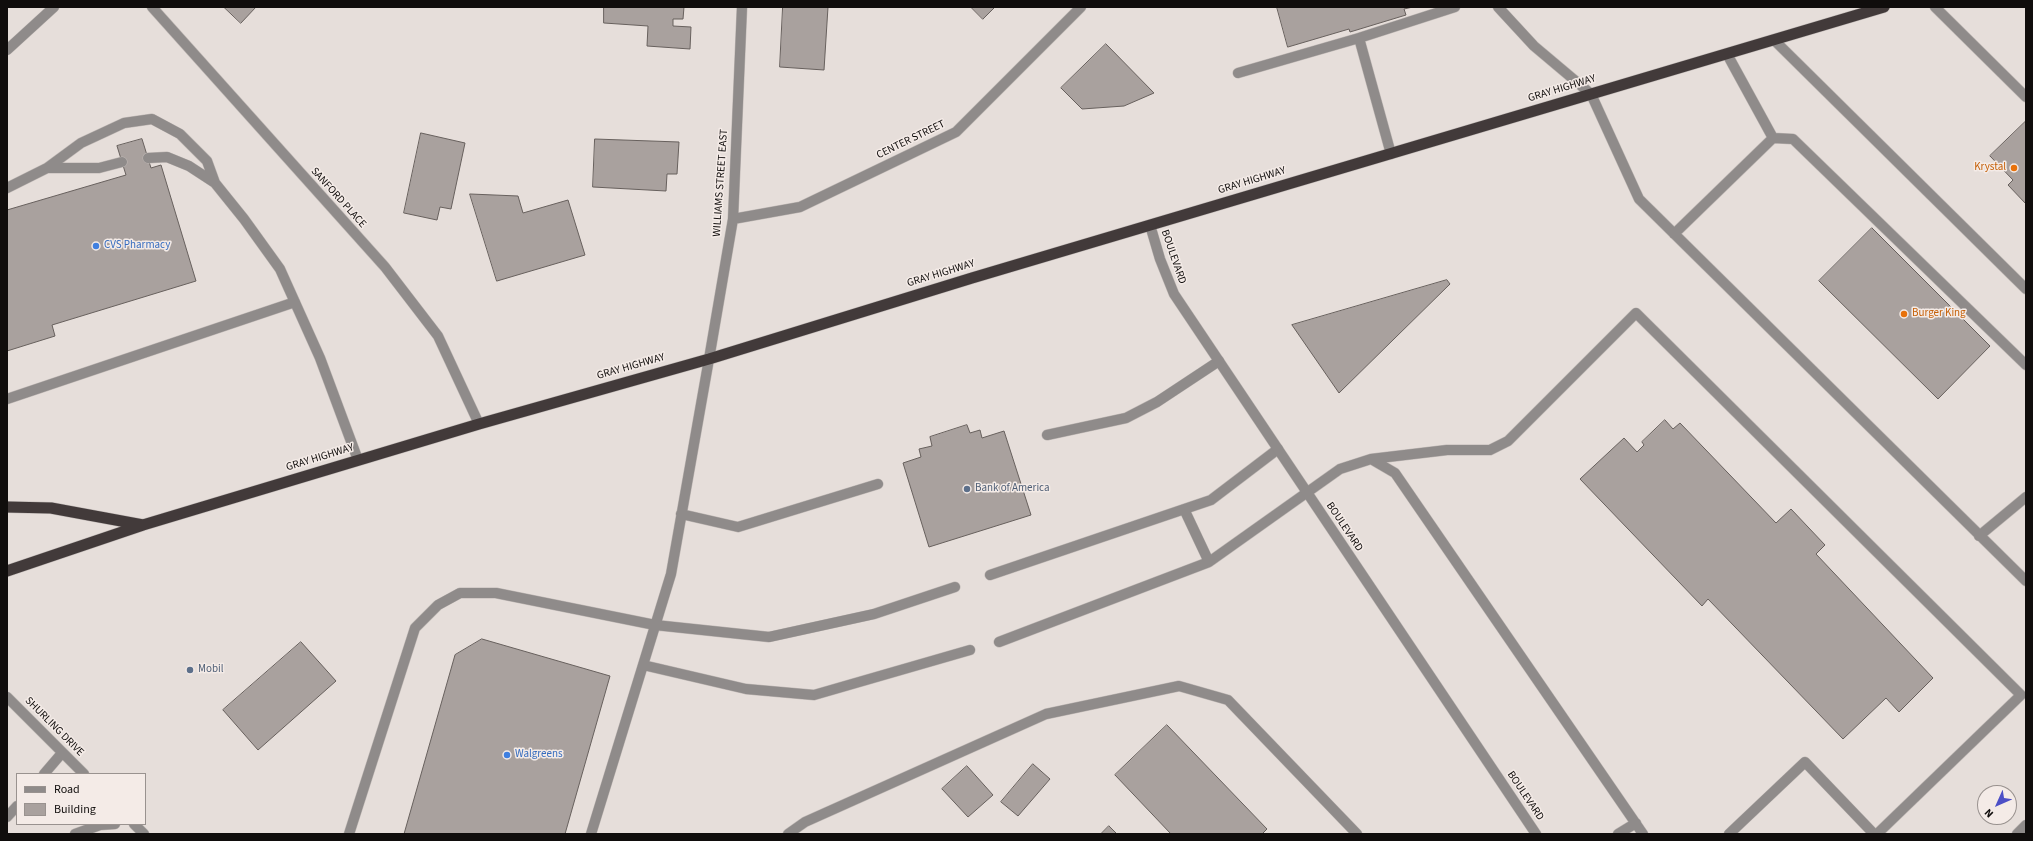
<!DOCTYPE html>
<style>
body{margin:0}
#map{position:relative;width:2033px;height:841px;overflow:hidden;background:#e6deda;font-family:"Source Sans 3",sans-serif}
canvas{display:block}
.frame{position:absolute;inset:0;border:8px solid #100d0c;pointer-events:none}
.legend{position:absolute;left:16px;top:773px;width:130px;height:52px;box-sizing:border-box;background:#f4ebe7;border:1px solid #99928f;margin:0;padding:5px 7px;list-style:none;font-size:12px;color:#100d0c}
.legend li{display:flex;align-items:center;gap:8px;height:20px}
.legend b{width:20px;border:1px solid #99928f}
.north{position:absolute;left:1977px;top:785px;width:40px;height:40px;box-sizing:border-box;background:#f4ebe7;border:1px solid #99928f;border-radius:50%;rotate:225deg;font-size:11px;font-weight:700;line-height:16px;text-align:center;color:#100d0c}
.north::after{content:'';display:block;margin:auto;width:14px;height:18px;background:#4c4fc6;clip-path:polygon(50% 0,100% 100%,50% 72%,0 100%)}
</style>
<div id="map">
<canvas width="2033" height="841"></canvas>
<div class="frame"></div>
<ul class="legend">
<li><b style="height:5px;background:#8f8b8a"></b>Road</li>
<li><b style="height:11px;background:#a9a19e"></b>Building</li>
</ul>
<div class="north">N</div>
</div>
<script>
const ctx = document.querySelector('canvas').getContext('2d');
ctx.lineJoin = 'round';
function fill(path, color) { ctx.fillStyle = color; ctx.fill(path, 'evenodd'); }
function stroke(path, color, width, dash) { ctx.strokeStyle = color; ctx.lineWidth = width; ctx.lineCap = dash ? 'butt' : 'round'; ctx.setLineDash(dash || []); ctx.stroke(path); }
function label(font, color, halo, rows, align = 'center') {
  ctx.font = font + ' "Source Sans 3",sans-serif'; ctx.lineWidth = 3; ctx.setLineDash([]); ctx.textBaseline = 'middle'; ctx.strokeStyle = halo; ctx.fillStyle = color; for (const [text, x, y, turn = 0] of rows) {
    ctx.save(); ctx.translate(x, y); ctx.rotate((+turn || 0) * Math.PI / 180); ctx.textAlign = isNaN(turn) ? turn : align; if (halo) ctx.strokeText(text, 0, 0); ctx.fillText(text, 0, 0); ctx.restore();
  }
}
const building = new Path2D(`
 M224,7H256L241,23Z
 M604,7H684L683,19H673V26L691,27L690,49L647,46L648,26L604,23Z
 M783,7H828L824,70L780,67Z
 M971,7H995L983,19Z
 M1277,7H1413L1404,9L1406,15L1350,32L1349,29L1288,47Z
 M1106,44L1154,93L1124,106L1082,109L1061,88Z
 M2026,121V204L2008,185L2013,180L1990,156Z
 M421,133L465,143L451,209L440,207L437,220L404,213Z
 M142,139L151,168L161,165L196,281L52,325L55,336L7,351V210L126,175L117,146Z
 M595,139L679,142L677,174H667L666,191L593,187Z
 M470,194L518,196L523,213L568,200L585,255L497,281Z
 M1872,228L1990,346L1938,399L1819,281Z
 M1447,280L1450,284L1339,393L1292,325Z
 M1665,420L1673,429L1680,423L1776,523L1791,509L1825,545L1816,554L1933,678L1899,712L1886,698L1843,739L1708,599L1702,606L1580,479L1624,438L1637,452L1644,445L1642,442Z
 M967,425L970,433L980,430L982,438L1004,431L1031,515L929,547L903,463L921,457L919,449L932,446L930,437Z
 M482,639L610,676L565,834H404L455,655Z
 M301,642L336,681L258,750L223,710Z
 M1167,725L1267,829L1262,834H1171L1115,775Z
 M1033,764L1050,779L1018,816L1001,802Z
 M967,766L993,795L968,817L942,789Z
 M1109,826L1117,834H1101Z`);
const service = new Path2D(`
 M1498,7L1534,46L1591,94L1639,199L2026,581
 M1935,7L2026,97
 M1774,40L2026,289
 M1727,54L1773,138
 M1238,73L1359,38
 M1391,154L1359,38L1455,7
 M148,158L167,157L189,166L215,183L244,219L280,269L320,358L358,460
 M47,168H99L122,162
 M7,188L47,168L81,143L124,123L152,119L180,134L207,161L215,183
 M1674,234L1773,138L1793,139L2026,365
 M7,399L295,302
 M1047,435L1126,418L1157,402L1219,361
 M1371,459L1395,473L1643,834
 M1184,509L1209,562
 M681,514L738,527L878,484
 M1979,536L2026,497
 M990,575L1211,500L1278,449
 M999,642L1209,562L1340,469L1371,459L1447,450H1490L1508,441L1636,313L2021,695L1877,834
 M643,665L746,689L814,695L970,650
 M44,774L62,753
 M7,817L17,806
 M75,834L100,825L115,824
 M349,834L415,628L438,605L460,593H496L655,625L769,637L874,614L955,587
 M591,834L671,574L709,359
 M788,834L805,822L1046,714L1179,686L1228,700L1357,834
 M1618,834L1636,823
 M1729,834L1805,762L1874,834
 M2017,834L2026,825`);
const minor = new Path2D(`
 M152,7L385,267L438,336L479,424
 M7,50L54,7
 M733,219L800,207L956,132L1081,7
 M1150,225L1160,259L1174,294L1536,834
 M709,359L733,219L742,7`);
const tertiary = new Path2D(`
 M7,697L84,774
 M134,824L144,834`);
const trunk = new Path2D(`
 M7,507L51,508L143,525
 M7,571L143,525L479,424L709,359L972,278L1884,7`);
const markers = [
 [2014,168,4,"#e8710a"],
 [96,246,4,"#3f7fe0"],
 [1904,314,4,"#e8710a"],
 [967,489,4,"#5c6f8a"],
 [190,670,4,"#5c6f8a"],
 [507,755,4,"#3f7fe0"]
];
const streetNames = [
 ["GRAY HIGHWAY",1562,89,-17],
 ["CENTER STREET",911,140,-26],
 ["GRAY HIGHWAY",1252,181,-17],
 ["WILLIAMS STREET EAST",721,183,-86],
 ["SANFORD PLACE",338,198,48],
 ["BOULEVARD",1173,257,71],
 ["GRAY HIGHWAY",941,274,-17],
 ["GRAY HIGHWAY",631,367,-16],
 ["GRAY HIGHWAY",320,458,-17],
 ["BOULEVARD",1344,527,56],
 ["SHURLING DRIVE",54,727,45],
 ["BOULEVARD",1525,796,56]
];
const foodNames = [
 ["Krystal",2006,168],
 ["Burger King",1912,314,"left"]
];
const shopNames = [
 ["CVS Pharmacy",104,246],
 ["Walgreens",515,755]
];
const serviceNames = [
 ["Bank of America",975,489],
 ["Mobil",198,670]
];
fill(building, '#a9a19e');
stroke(building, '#67605d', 1);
stroke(service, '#bfb8b5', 11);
stroke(minor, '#bfb8b5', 11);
stroke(tertiary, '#bfb8b5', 11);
stroke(trunk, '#bfb8b5', 12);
stroke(service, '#8f8b8a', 10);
stroke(minor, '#8f8b8a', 10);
stroke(tertiary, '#8f8b8a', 10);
stroke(trunk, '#423a3a', 11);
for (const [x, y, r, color] of markers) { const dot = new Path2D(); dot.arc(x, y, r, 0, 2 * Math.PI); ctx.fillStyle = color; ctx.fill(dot); stroke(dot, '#f4ebe7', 1.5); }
label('11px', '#100d0c', '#f4ebe7', streetNames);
label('11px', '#c56008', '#f4ebe7', foodNames, 'right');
label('11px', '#366cbe', '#f4ebe7', shopNames, 'left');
label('11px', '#4e5e75', '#f4ebe7', serviceNames, 'left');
</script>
